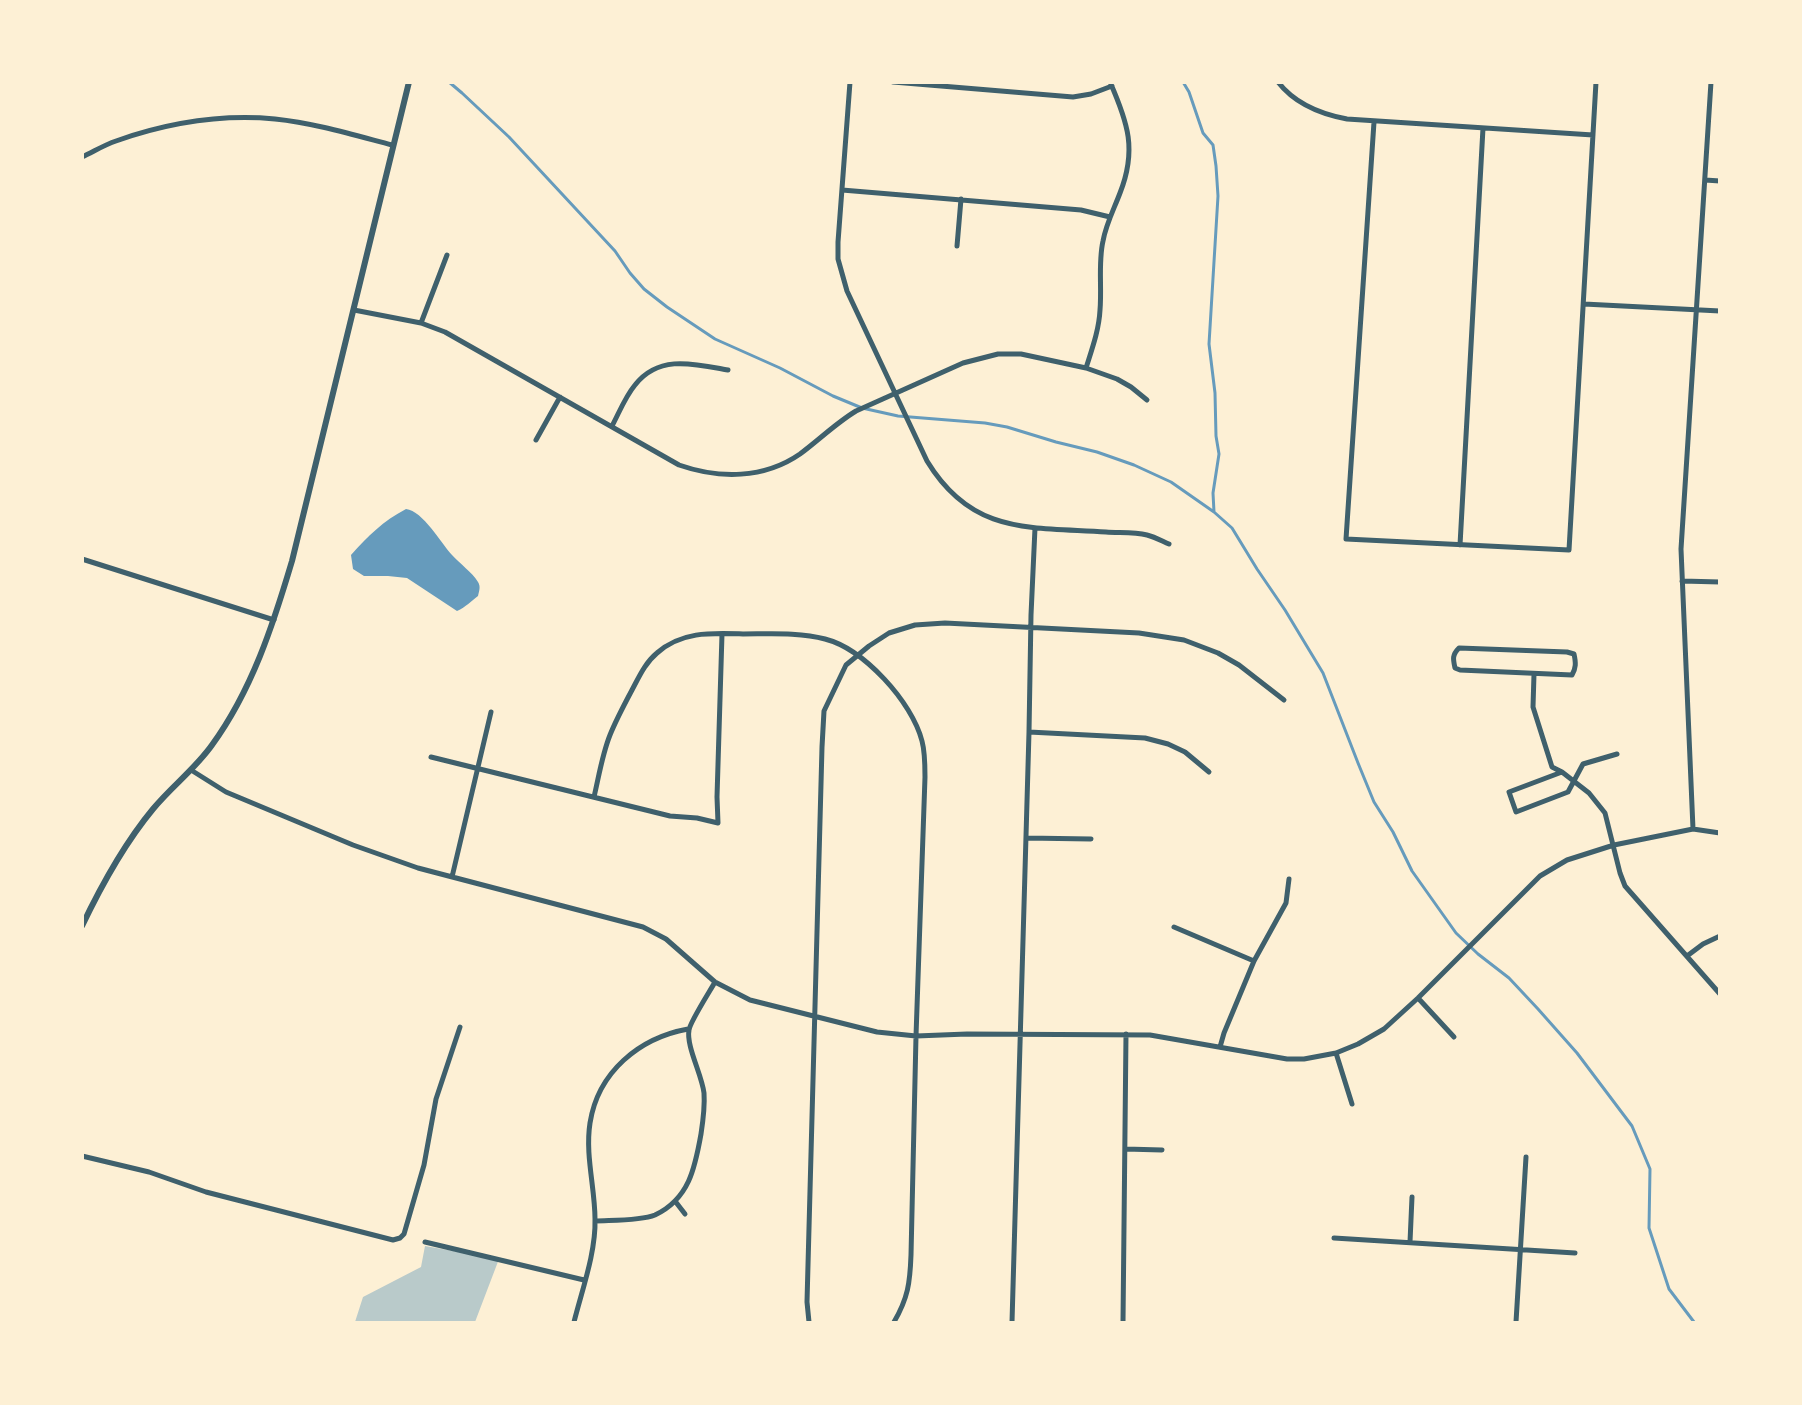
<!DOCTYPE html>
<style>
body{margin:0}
#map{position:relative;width:1802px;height:1405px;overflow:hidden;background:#fdf0d5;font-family:"Noto Sans",sans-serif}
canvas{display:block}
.frame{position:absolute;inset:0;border:84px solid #fdf0d5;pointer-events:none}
</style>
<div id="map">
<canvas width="1802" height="1405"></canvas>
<div class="frame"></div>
</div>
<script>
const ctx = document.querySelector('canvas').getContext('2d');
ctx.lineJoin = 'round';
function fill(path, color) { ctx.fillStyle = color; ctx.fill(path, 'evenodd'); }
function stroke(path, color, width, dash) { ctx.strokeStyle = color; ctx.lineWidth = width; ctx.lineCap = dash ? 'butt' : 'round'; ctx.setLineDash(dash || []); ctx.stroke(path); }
const green = new Path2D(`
 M425,1246L499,1259L475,1322H355L363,1297L421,1267Z`);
const water = new Path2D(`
 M406,509C423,511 441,543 452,555C460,564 472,572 478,582C481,587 479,591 478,596C471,601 466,607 457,611L407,578L388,576H364L353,569L351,555C368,536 383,521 406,509Z`);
const stream = new Path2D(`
 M449,82L462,93L509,137L615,251L630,273L644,289L667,307L715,339L780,368L833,396L862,408L898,416L985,423L1007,427L1056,442L1097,452L1134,465L1171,482L1214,512L1232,528L1257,569L1285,610L1323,673L1358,763L1374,802L1393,832L1412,871L1456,933L1478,954L1509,978L1538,1009L1577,1053L1632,1126L1650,1169L1649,1228L1669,1289L1694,1322
 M1183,82L1189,92L1203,133L1213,145L1216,166L1218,196L1209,344L1215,393L1216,436L1219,454L1213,493L1214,512`);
const minor = new Path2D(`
 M850,82L838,242V259L847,291L927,461C972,535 1029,527 1106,532C1119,533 1134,532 1147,535C1155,537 1162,541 1169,544
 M893,82L1073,97L1091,94L1112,86
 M1278,82C1295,104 1320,114 1347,119L1593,135
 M1374,122L1346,539L1569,550L1596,82
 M82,157C93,152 104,145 116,141C167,123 221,114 275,119C314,123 354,135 392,145
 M1705,180L1720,181
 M842,190L1081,210L1110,217
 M957,246L961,199
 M1584,304L1720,311
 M354,310L421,323L445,332L679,465C719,479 764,479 800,454C819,440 836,423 856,411L963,363L998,354H1021L1086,368L1117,379L1131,387L1147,400
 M421,323L447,255
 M1086,368C1092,349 1099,330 1100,310C1102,287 1098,263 1103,241C1106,224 1114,209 1120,193C1137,150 1128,123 1110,82
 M612,426C619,413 625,397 635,385C659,354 695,364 728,370
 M536,440L560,397
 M1460,545L1483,128
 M82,559L274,620
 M1682,581L1720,582
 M1459,648L1567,652L1574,654C1576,663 1576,668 1572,675L1460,670L1455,668C1453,659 1452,655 1459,648Z
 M1534,674L1533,707L1552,767L1562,772L1589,793L1605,813L1620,873L1625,886L1720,994
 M1029,732L1145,738L1168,744L1185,752L1209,772
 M431,757L670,816L697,818L718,823L717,797L722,634
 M191,770L226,792L353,845L418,868L643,927L666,939L715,982L750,1000L877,1032L916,1036L967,1034L1150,1035L1287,1059H1304L1336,1053L1358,1044L1384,1029L1418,998L1540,876L1567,860L1614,845L1693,829L1720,833
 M1562,772L1509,792L1516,812L1568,792L1583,764L1617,754
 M594,797C599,776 602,755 610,735C616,720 624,705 632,690C639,677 645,663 657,653C682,631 712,633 743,634C769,634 800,632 825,639C864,649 912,702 922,741C925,752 925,765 925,777L916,1036L911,1255C910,1283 908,1298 894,1322
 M1693,829L1681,549L1711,82
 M1026,838L1091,839
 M452,877L491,712
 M1174,927L1254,961
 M1687,956L1703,944L1720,936
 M1418,998L1454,1037
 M1220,1047L1224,1033L1254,961L1286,903L1289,879
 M1336,1053L1352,1104
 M1125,1149L1162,1150
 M82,1156L149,1172L206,1192L393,1240L400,1238L404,1234L424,1165L436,1099L460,1027
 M675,1201L685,1214
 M595,1221C612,1220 640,1221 655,1215C689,1199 695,1168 701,1134C703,1121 705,1107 704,1093C702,1075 686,1046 689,1030C690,1022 710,991 715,982
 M1334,1238L1575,1253
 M425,1242L584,1280
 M1410,1242L1412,1197
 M574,1322C582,1290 596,1252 595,1219C595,1188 585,1155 590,1123C598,1072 639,1038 688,1029
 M809,1322L807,1302L822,747L824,711L846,665L869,646L889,633L915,625L945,623L1139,633L1184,640L1218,653L1239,665L1284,700
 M1012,1322L1029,732L1031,615L1035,528
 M1123,1322L1126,1034
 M1516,1322L1526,1157`);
const tertiary = new Path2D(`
 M82,926C102,884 124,844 153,809C172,786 195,769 212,745C252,690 273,625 292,561L409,82`);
fill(green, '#b9caca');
fill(water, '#669bbc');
stroke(stream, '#669bbc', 3);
stroke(minor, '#3f606c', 5);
stroke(tertiary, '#3f606c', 6);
</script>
